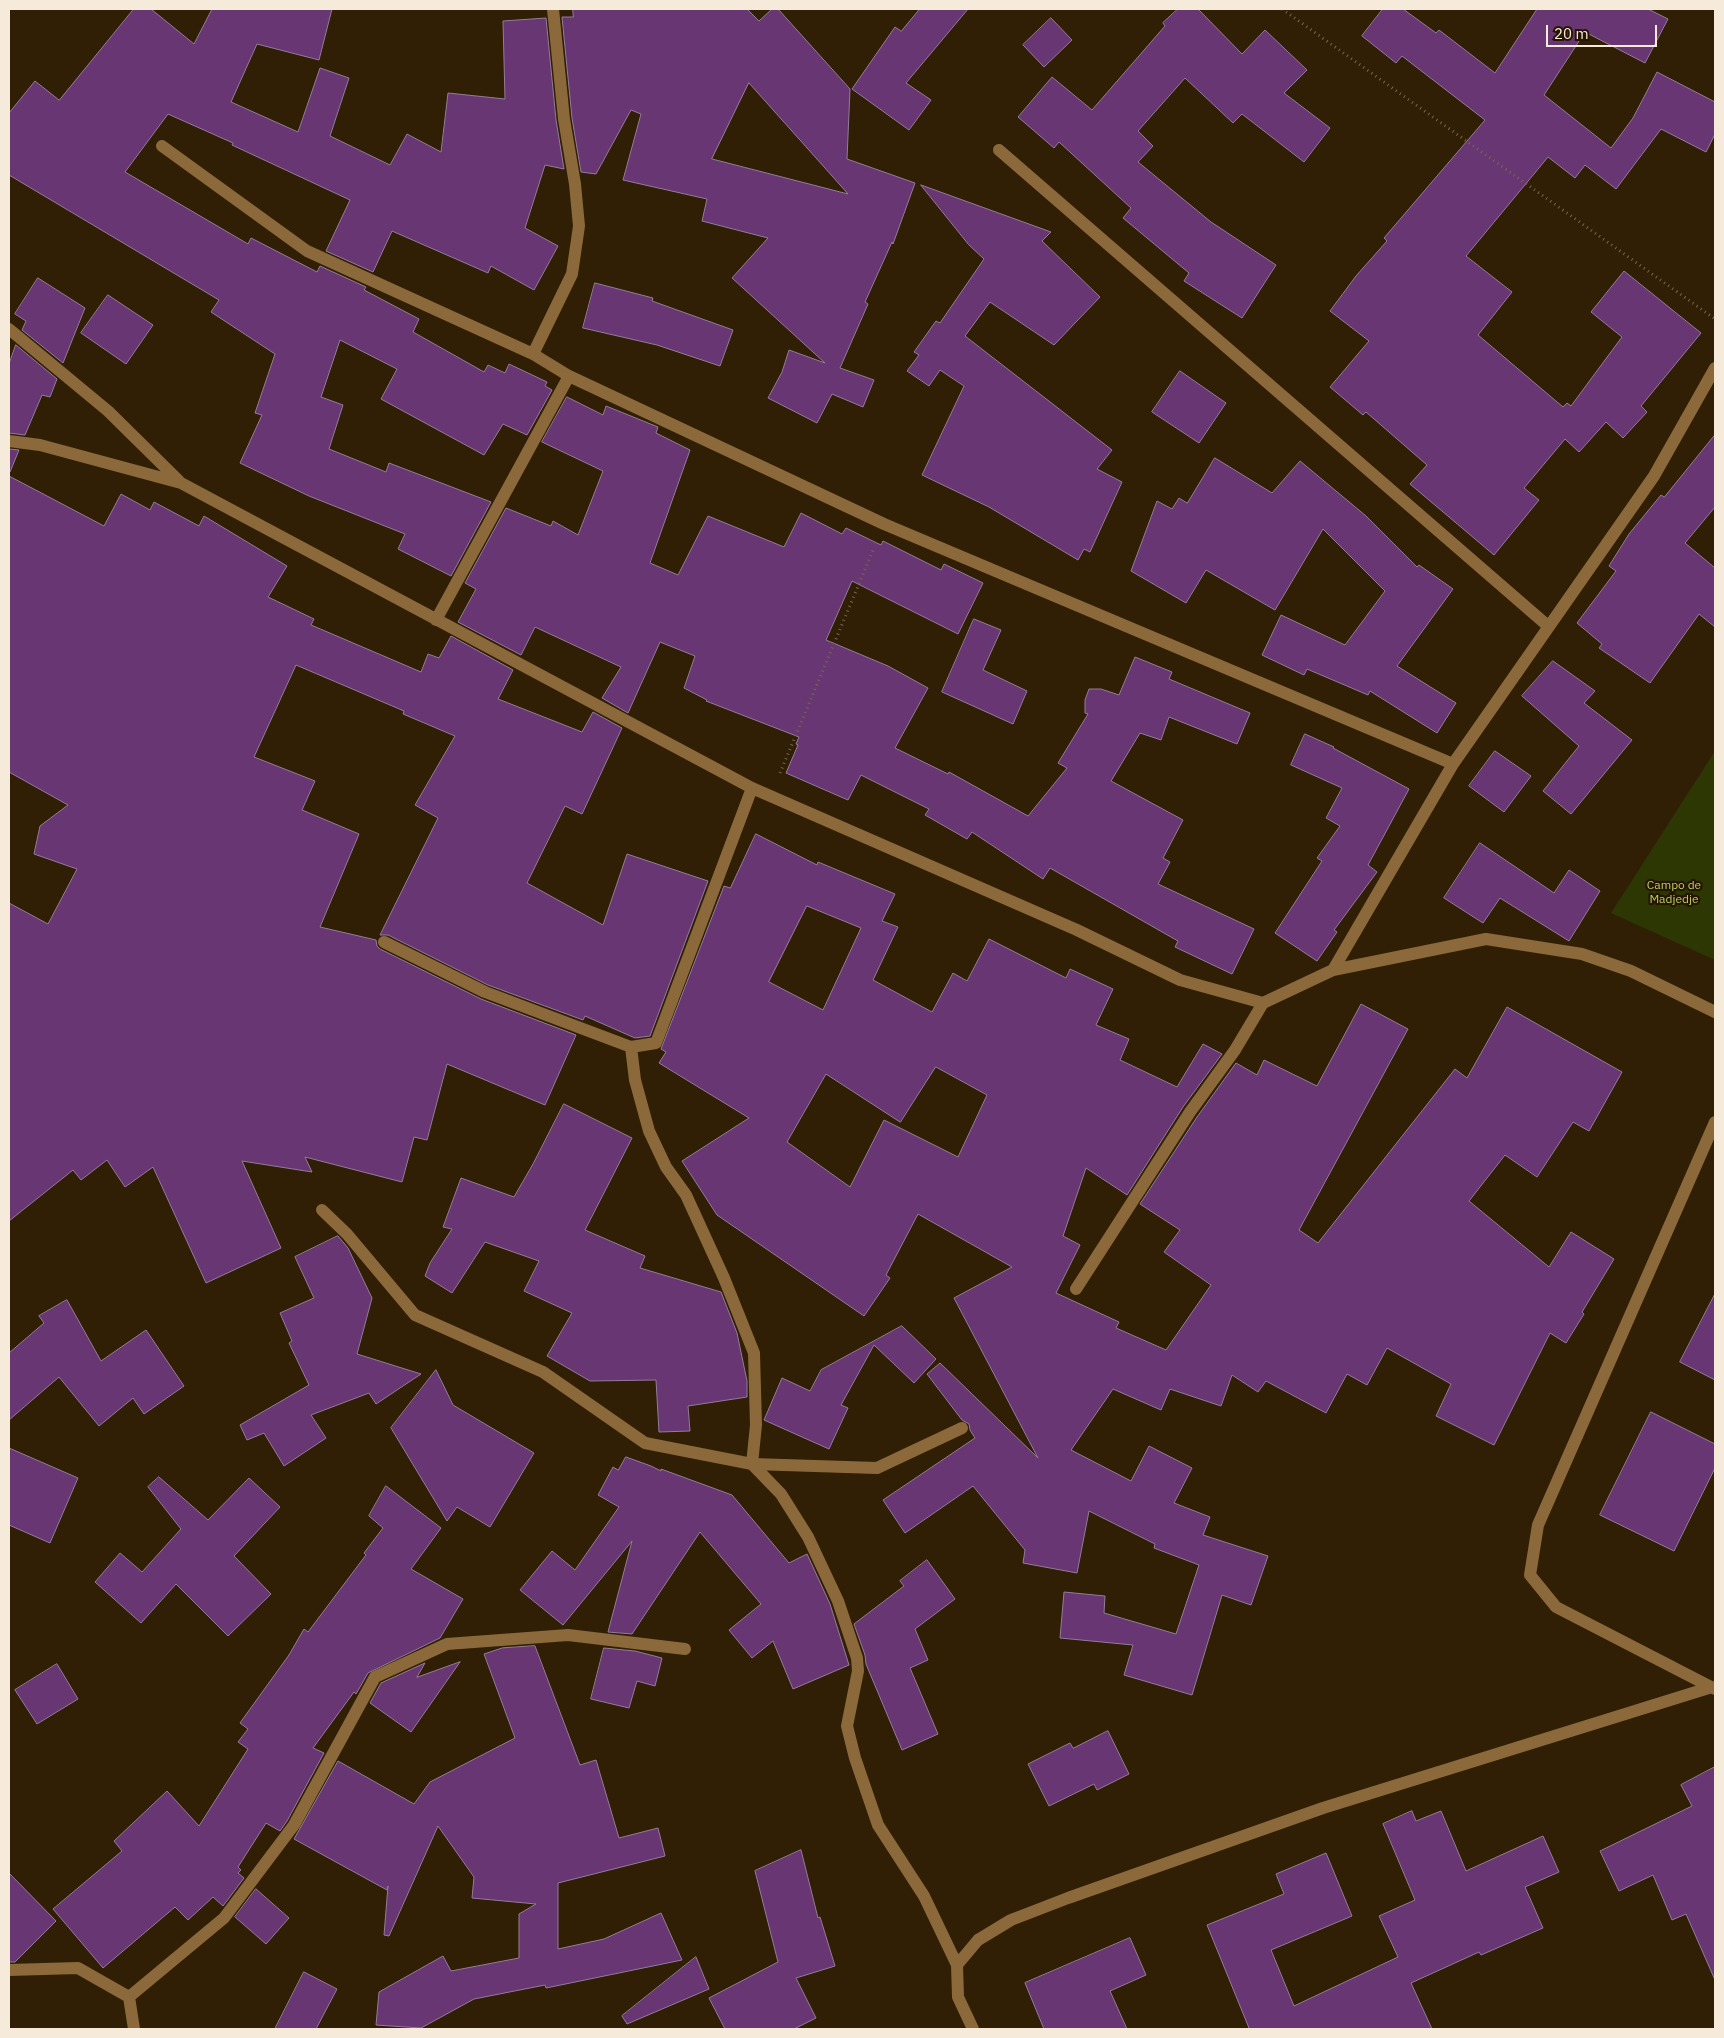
<!DOCTYPE html>
<style>
body{margin:0}
#map{position:relative;width:1724px;height:2038px;overflow:hidden;background:#301f05;font-family:"IBM Plex Sans",sans-serif}
canvas{display:block}
.frame{position:absolute;inset:0;border:10px solid #f6eadb;pointer-events:none}
.scale{position:absolute;left:1546px;top:25px;width:111px;height:22px;box-sizing:border-box;border:2px solid #f6eadb;border-top:0;padding-left:6px;font-size:15px;line-height:18px;white-space:nowrap;color:#f6eadb;-webkit-text-stroke:4px #261500;paint-order:stroke}
</style>
<div id="map">
<canvas width="1724" height="2038"></canvas>
<div class="frame"></div>
<div class="scale">20 m</div>
</div>
<script>
const ctx = document.querySelector('canvas').getContext('2d');
ctx.lineJoin = 'round';
function fill(path, color) { ctx.fillStyle = color; ctx.fill(path, 'evenodd'); }
function stroke(path, color, width, dash) { ctx.strokeStyle = color; ctx.lineWidth = width; ctx.lineCap = dash ? 'butt' : 'round'; ctx.setLineDash(dash || []); ctx.stroke(path); }
function label(font, color, halo, rows, align = 'center') {
  ctx.font = font + ' "IBM Plex Sans",sans-serif'; ctx.lineWidth = 4.5; ctx.setLineDash([]); ctx.textBaseline = 'middle'; ctx.strokeStyle = halo; ctx.fillStyle = color; for (const [text, x, y, turn = 0] of rows) {
    ctx.save(); ctx.translate(x, y); ctx.rotate((+turn || 0) * Math.PI / 180); ctx.textAlign = isNaN(turn) ? turn : align; if (halo) ctx.strokeText(text, 0, 0); ctx.fillText(text, 0, 0); ctx.restore();
  }
}
const green = new Path2D(`
 M1715,751V960L1611,913Z`);
const building = new Path2D(`
 M134,9H151L194,44L212,9H332L319,60L257,44L231,102L298,132L320,68L349,78L330,136L390,165L407,134L441,152L448,93L505,99L503,21L546,18L556,120L564,169L545,165L525,228L558,246L534,290L491,266L488,273L392,231L373,272L326,251L350,200L232,145L233,143L168,114L125,172L248,244L251,238L317,272L320,266L366,287L364,290L419,319L413,332L484,372L488,365L505,373L509,364L547,382L545,386L552,390L527,435L503,424L484,455L381,399L397,369L340,340L321,397L343,405L329,449L386,472L389,463L491,502L451,576L398,549L405,534L309,496L240,463L262,415L255,413L275,354L211,312L219,300L9,175V113L35,81L59,100Z
 M573,9H747L759,21L772,9H778L850,89L847,159L915,183L893,244L892,242L865,302L868,304L840,368L874,380L863,407L832,394L817,423L768,398L782,372L789,350L825,363L732,278L768,238L702,221L707,199L623,180L641,114L631,110L596,174L581,172L572,118L562,17H573ZM749,83L833,177L848,194L712,159Z
 M920,9H968L906,83L931,100L909,130L852,89L895,27L901,31Z
 M1178,9H1198L1242,54L1265,30L1307,70L1284,93L1330,128L1304,162L1242,114L1233,123L1185,78L1138,131L1153,146L1138,162L1211,222L1276,265L1242,318L1184,281L1189,273L1123,218L1131,208L1059,142L1054,148L1018,117L1052,77L1092,110L1165,26L1163,23Z
 M1383,9H1403L1436,33L1439,30L1495,73L1537,9H1648L1668,19L1645,63L1585,32L1544,95L1611,148L1633,118L1657,72L1715,102V134L1706,152L1661,129L1616,189L1585,165L1575,178L1548,157L1466,256L1512,292L1478,335L1563,407L1567,403L1571,406L1622,337L1591,312L1624,271L1701,333L1641,406L1647,412L1623,438L1606,422L1579,452L1565,439L1524,488L1539,500L1494,555L1410,484L1427,465L1366,412L1363,415L1330,387L1369,341L1330,311L1356,276L1387,241L1384,238L1485,120L1402,56L1396,63L1362,36Z
 M1051,18L1072,40L1044,67L1023,45Z
 M921,185L1051,232L1042,241L1100,297L1054,345L990,302L965,336L1112,450L1097,469L1122,482L1090,552L1084,549L1078,560L989,507L922,475L964,386L940,370L929,386L907,371L919,355L914,352L936,321L940,323L984,259L969,245Z
 M38,278L85,308L63,363L22,330L26,321L15,314Z
 M595,283L653,298L652,301L733,330L720,366L657,345L583,328Z
 M108,295L153,325L126,364L81,333Z
 M16,345L57,379L50,397L42,395L25,435L9,433V364Z
 M1180,371L1226,403L1199,443L1152,412Z
 M567,397L603,415L606,406L658,427L656,433L690,450L650,563L678,575L708,516L784,547L801,513L842,534L846,528L881,545L883,541L941,570L944,564L983,583L958,634L852,581L826,640L888,666L928,688L895,748L948,774L949,772L1028,816L1067,768L1058,763L1088,714L1085,713V700L1089,689H1101L1119,695L1135,657L1172,672L1169,679L1250,713L1237,744L1169,717L1161,740L1140,733L1111,781L1183,820L1163,858L1170,862L1158,884L1254,929L1232,974L1175,947L1178,941L1050,868L1043,879L972,832L967,839L925,815L929,809L861,775L848,800L786,773L798,745L796,744L799,737L706,701L707,700L684,688L695,656L660,642L628,713L602,698L621,667L535,627L521,655L458,622L476,589L465,583L506,508L551,526L553,521L578,535L603,471L542,442Z
 M1715,435V507L1685,543L1715,568V627L1699,614L1650,683L1599,648L1602,644L1577,623L1616,571L1609,566L1629,534L1661,495L1664,497Z
 M9,449L19,450L10,472H9Z
 M1215,458L1272,493L1300,461L1366,516L1417,567L1419,565L1453,589L1397,666L1456,703L1437,733L1370,691L1368,695L1307,669L1304,675L1262,655L1281,615L1345,645L1385,591L1323,529L1275,610L1206,570L1186,603L1131,571L1157,501L1172,509L1179,498L1187,503Z
 M9,476L104,526L121,494L150,510L154,502L199,526L204,516L287,566L268,597L314,619L311,625L421,672L428,654L439,658L451,636L513,670L498,699L582,732L593,712L622,728L582,814L565,806L527,883L603,925L627,854L708,881L650,1036L635,1038L585,1016L583,1020L488,985L388,935H380L438,818L415,805L455,736L403,714L404,711L296,665L254,757L315,781L302,810L359,834L320,927L376,940L377,946L380,949L481,999L576,1035L545,1105L447,1064L427,1140L414,1137L402,1182L305,1157L312,1172L242,1161L281,1248L206,1283L153,1167L125,1187L107,1160L81,1180L73,1170L9,1221V903L48,924L77,869L34,854L40,826L68,805L9,772Z
 M974,619L1001,630L983,670L1027,691L1013,724L942,692Z
 M1553,661L1595,691L1584,703L1632,740L1571,814L1543,791L1579,746L1522,696Z
 M1305,734L1334,747L1333,748L1409,789L1368,865L1377,872L1334,930L1337,932L1317,961L1275,933L1322,861L1317,858L1340,826L1326,818L1342,788L1291,765Z
 M1495,751L1531,776L1504,812L1469,786Z
 M756,834L817,865L818,862L895,894L882,921L898,927L873,980L932,1012L953,973L967,981L989,939L1066,978L1070,969L1113,989L1096,1025L1129,1039L1120,1060L1177,1087L1203,1044L1222,1054L1183,1107L1127,1195L1086,1168L1063,1236L1080,1245L1056,1293L1119,1322L1116,1328L1166,1350L1211,1285L1164,1252L1180,1230L1140,1204L1197,1117L1236,1063L1257,1075L1264,1060L1317,1086L1361,1004L1408,1029L1299,1230L1318,1243L1455,1069L1467,1078L1507,1007L1622,1072L1589,1131L1573,1122L1537,1177L1505,1155L1469,1201L1549,1267L1571,1232L1614,1259L1582,1312L1584,1314L1566,1343L1550,1333L1494,1445L1436,1416L1451,1384L1387,1348L1367,1385L1347,1374L1326,1413L1266,1381L1258,1392L1232,1375L1221,1406L1170,1389L1161,1410L1113,1389L1071,1450L1131,1481L1149,1446L1192,1468L1174,1503L1210,1517L1203,1535L1268,1556L1251,1605L1222,1595L1192,1695L1124,1675L1133,1645L1060,1638L1064,1592L1105,1596L1104,1613L1176,1634L1199,1565L1154,1548L1155,1544L1089,1511L1077,1573L1023,1563L1025,1550L973,1486L905,1533L883,1500L975,1438L970,1430L969,1424L962,1420L927,1374L940,1363L1038,1458L954,1298L1012,1267L918,1214L886,1275L890,1278L864,1316L717,1215L682,1161L749,1118L659,1063L666,1052L661,1049L724,886L730,888ZM807,906L861,928L823,1010L769,982ZM936,1067L987,1095L958,1157L884,1120L850,1187L787,1142L826,1074L900,1122Z
 M1480,843L1554,893L1569,870L1600,891L1569,941L1500,898L1483,923L1444,898Z
 M564,1104L632,1138L585,1230L645,1256L640,1268L721,1292L737,1333L747,1381V1397L688,1406L690,1431L659,1432L656,1380L590,1381L547,1356L572,1313L524,1291L539,1261L485,1242L452,1293L425,1276L430,1263L452,1229L443,1227L461,1178L514,1197L533,1164Z
 M338,1236L348,1248L372,1298L357,1354L421,1374L376,1404L369,1393L311,1415L326,1438L284,1466L264,1433L247,1440L240,1425L309,1385L289,1343L292,1341L280,1313L314,1298L295,1257Z
 M1715,1294V1380L1680,1362Z
 M67,1300L101,1361L146,1330L184,1386L144,1414L133,1398L99,1426L59,1377L9,1420V1353L44,1323L39,1316Z
 M902,1326L936,1359L914,1383L874,1345L841,1405L848,1408L829,1449L764,1420L782,1378L810,1391L821,1370Z
 M436,1370L453,1405L534,1453L490,1527L457,1507L447,1521L391,1428Z
 M1651,1412L1715,1444V1468L1674,1551L1600,1515Z
 M9,1448L78,1478L50,1543L9,1525Z
 M626,1457L651,1466L661,1471V1469L732,1495L789,1563L807,1554L830,1604L849,1665L793,1689L773,1641L752,1658L729,1630L761,1604L700,1532L632,1634L608,1632L632,1541L563,1625L520,1590L552,1551L575,1570L619,1507L598,1495L613,1467L618,1470Z
 M159,1477L208,1520L249,1478L280,1507L234,1556L271,1594L228,1636L176,1584L141,1623L95,1582L120,1553L142,1572L181,1529L148,1487Z
 M386,1486L441,1528L411,1569L463,1599L440,1638L368,1673L356,1694L354,1692L313,1748L324,1753L287,1821L280,1831L266,1823L238,1867L241,1870L238,1873L244,1878L223,1906L213,1897L188,1920L175,1907L103,1968L53,1909L122,1851L114,1841L167,1791L199,1826L248,1749L238,1742L248,1729L240,1723L289,1655L304,1629L308,1632L366,1555L364,1553L383,1528L369,1516Z
 M927,1560L955,1599L915,1629L928,1660L910,1668L938,1734L902,1750L866,1664L865,1655L854,1624L904,1586L900,1581Z
 M535,1646L580,1765L596,1760L619,1838L658,1828L665,1856L558,1883V1949L604,1939L661,1913L682,1960L546,1988L545,1985L474,1999L421,2028L376,2025L379,1992L443,1956L451,1971L519,1958V1914L536,1904L472,1898L474,1877L438,1826L389,1936L384,1935L388,1886L387,1890L294,1839L338,1761L414,1804L430,1782L515,1738L484,1654L502,1648Z
 M604,1648L635,1651L662,1658L655,1686L637,1681L629,1708L591,1699Z
 M460,1662L411,1732L370,1703L381,1683L425,1663L417,1677Z
 M57,1664L78,1699L37,1724L15,1690Z
 M1108,1731L1129,1774L1097,1790L1094,1784L1049,1806L1028,1764L1070,1743L1073,1748Z
 M1715,1767V1980L1686,1914L1672,1920L1653,1875L1619,1891L1600,1851L1692,1806L1681,1785Z
 M1412,1811L1416,1821L1441,1811L1466,1871L1543,1836L1559,1872L1525,1887L1543,1928L1481,1955L1479,1952L1411,1983L1432,2029H1246L1249,2028L1207,1925L1284,1894L1276,1874L1326,1853L1352,1916L1271,1950L1294,2006L1398,1957L1379,1916L1415,1900L1383,1824Z
 M801,1850L818,1918L820,1917L835,1966L796,1978L816,2018L794,2029H725L709,1998L778,1962L755,1871Z
 M9,1873L56,1921L15,1962H9Z
 M256,1889L289,1918L266,1944L235,1917Z
 M1130,1938L1146,1975L1110,1991L1127,2029H1044L1025,1983Z
 M696,1957L709,1989L627,2024L622,2016Z
 M304,1972L337,1989L316,2029H275Z`);
const path = new Path2D(`
 M1282,9L1715,319
 M780,773L874,548`);
const minor = new Path2D(`
 M162,146L307,251L533,354L569,376L884,524L1453,764
 M999,150L1548,626
 M9,329L108,411L179,481
 M533,354L572,274L579,226L575,184L564,119L553,9
 M9,441L40,445L181,483L752,788L1077,930L1180,980L1263,1003L1333,970L1486,939L1582,954L1631,971L1715,1012
 M436,620L569,376
 M384,942L485,992L631,1047L656,1043L752,788
 M1333,970L1453,764L1654,476L1715,368
 M631,1047L635,1080L649,1131L666,1167L686,1195L724,1278L754,1353L756,1425L752,1464L781,1494L808,1537L838,1601L857,1658L858,1671L847,1726L855,1758L878,1825L924,1896L957,1965L958,1997L973,2029
 M1715,1122L1538,1525L1530,1575L1556,1607L1715,1689
 M322,1210L347,1234L415,1315L543,1372L645,1443L752,1464L877,1468L962,1428
 M1076,1289L1190,1112L1235,1050L1263,1003
 M957,1965L978,1940L1011,1920L1068,1898L1323,1808L1712,1687
 M9,1970L78,1968L129,1997
 M134,2029L129,1997L224,1918L294,1825L375,1677L447,1644L568,1635L685,1649`);
const parkNames = [
 ["Campo de",1674,886],
 ["Madjedje",1674,900]
];
fill(green, '#2d3703');
fill(building, '#673673');
stroke(building, '#927d98', 1);
stroke(path, '#776751', 3, [1, 4]);
stroke(minor, '#8b693a', 12);
label('12px', '#b7d060', '#261500', parkNames);
</script>
